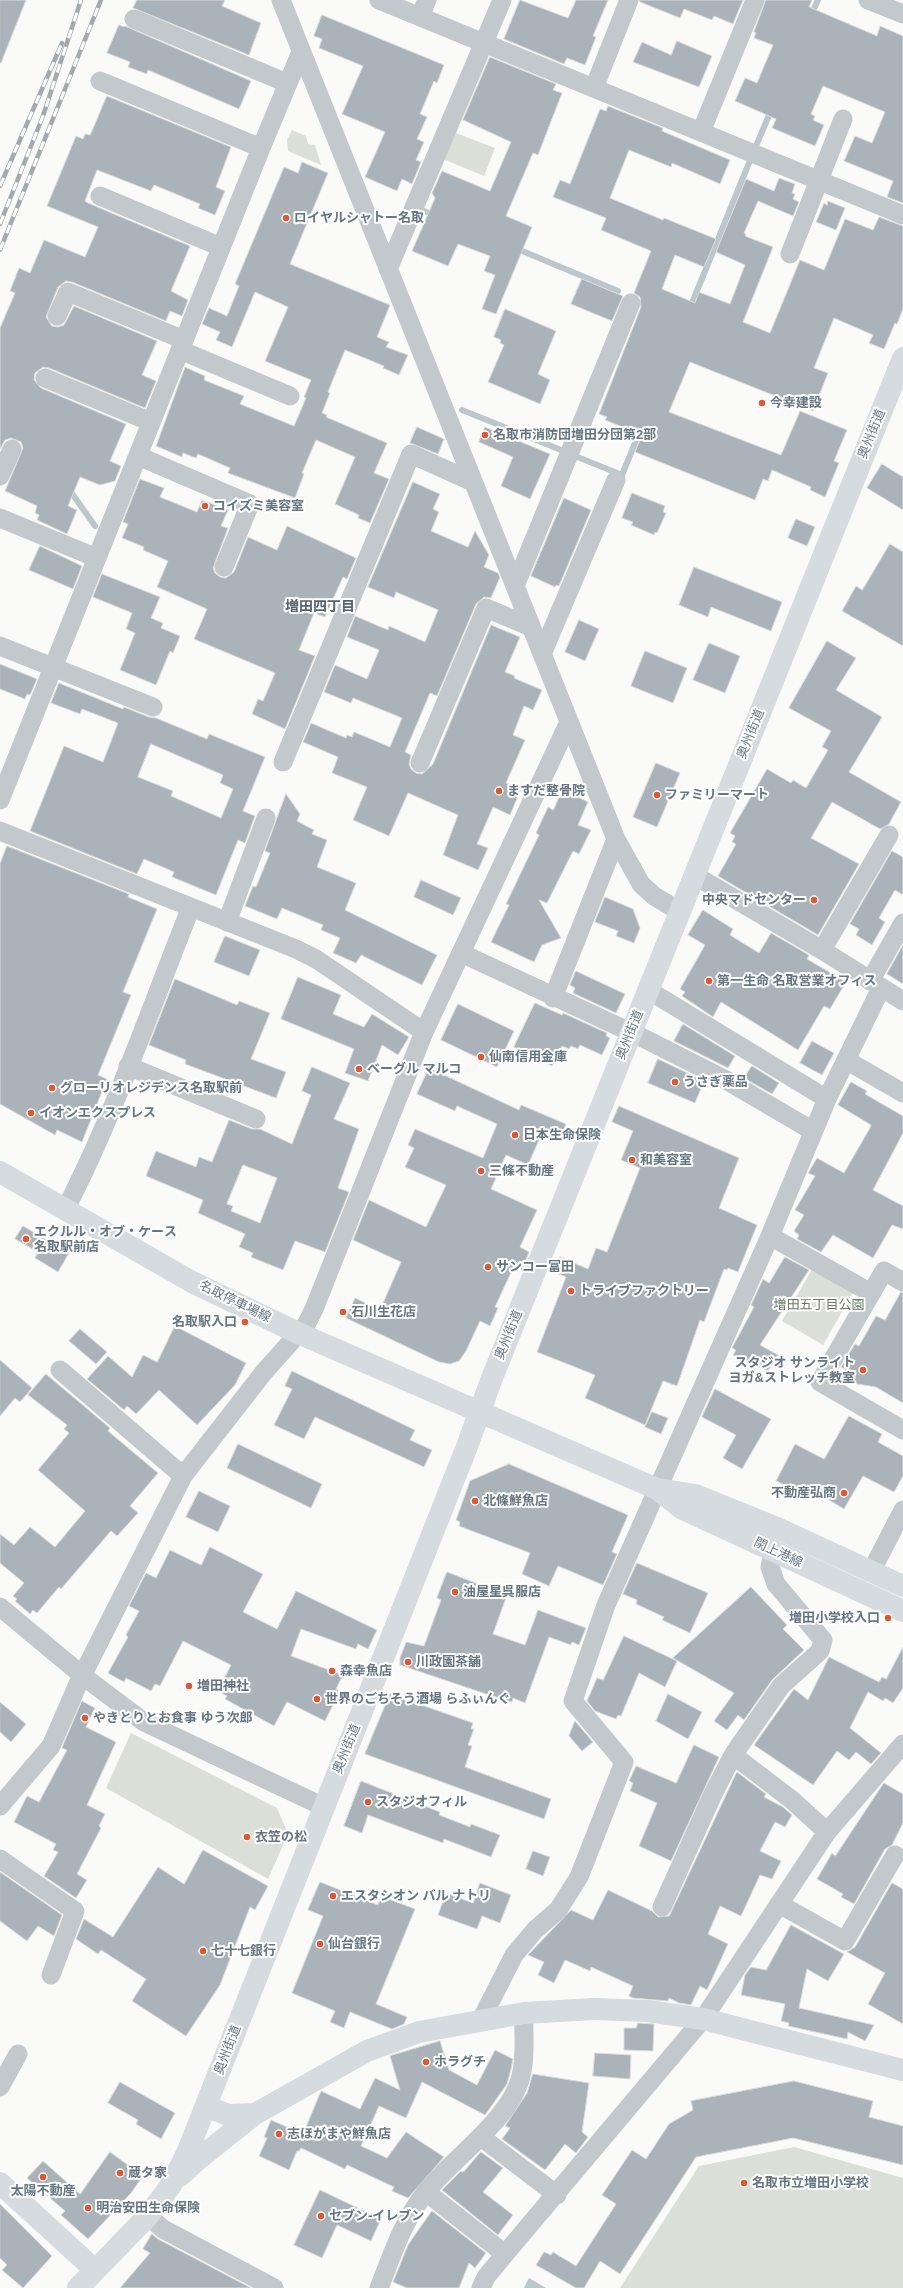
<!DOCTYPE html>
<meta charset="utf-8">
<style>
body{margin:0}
canvas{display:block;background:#fafaf8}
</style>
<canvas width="903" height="2288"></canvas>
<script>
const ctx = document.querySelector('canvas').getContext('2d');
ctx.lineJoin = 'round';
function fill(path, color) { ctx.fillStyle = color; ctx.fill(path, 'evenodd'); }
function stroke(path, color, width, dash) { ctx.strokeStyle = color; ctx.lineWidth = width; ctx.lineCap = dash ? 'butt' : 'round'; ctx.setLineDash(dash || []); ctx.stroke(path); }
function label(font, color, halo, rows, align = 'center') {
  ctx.font = font + ' Helvetica,"Noto Sans JP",sans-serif'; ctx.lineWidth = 4; ctx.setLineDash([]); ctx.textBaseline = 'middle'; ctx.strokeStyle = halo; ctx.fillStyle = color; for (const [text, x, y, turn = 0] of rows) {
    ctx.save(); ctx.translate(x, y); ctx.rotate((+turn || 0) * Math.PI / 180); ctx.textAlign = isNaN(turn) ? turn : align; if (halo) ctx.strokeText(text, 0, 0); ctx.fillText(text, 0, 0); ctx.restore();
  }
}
const green = new Path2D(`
 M292,130L306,136L308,144L315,145L321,165L288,151L287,140Z
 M448,130L495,148L484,176L438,157Z
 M814,1266L855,1289L823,1345L782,1321Z
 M131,1733L277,1808L288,1834L268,1879L106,1788Z
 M794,2147L903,2178V2288H620L699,2166Z`);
const water = new Path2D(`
 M529,2278L546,2288H524Z`);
const stream = new Path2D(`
 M811,15L818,0
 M756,146L772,108
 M419,209L436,216
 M515,248L618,291
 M690,308L749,163
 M462,410L566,452
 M575,456L622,475L642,426
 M68,488L95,526`);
const building = new Path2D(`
 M0,0H26L1,63H0Z
 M137,0H225L222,6L261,23L249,55L133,8Z
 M520,0L568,18L576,0H608L593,36L596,37L585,65L567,58L564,64L504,39Z
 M640,0H743L733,24L714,16L712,20L684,9L680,18L640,2Z
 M766,0H812L809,7L877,36L880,26L903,36V203L887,197L893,181L844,161L855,136L872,143L885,112L823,86L811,114L815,116L813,120L824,125L815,146L772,128L776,119L735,101L745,78L757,83L773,45L754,38L756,33L754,32Z
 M322,15L444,65L437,83L434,81L420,114L427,117L417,139L424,142L416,160L421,162L412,184L402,179L397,191L365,177L385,132L342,114L363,66L319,48L322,39L314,36Z
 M119,25L124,27L125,26L251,81L239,109L148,70L147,74L128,67L130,62L107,53Z
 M677,41L712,56L699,87L633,62L642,42L671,55Z
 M490,57L556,84L553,90L562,93L538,155L533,153L506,216L532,227L496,314L482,309L495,275L484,271L490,256L458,244L448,266L412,251L435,198L432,193L442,171L490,191L511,142L463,120Z
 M107,96L231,147L216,187L225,191L215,215L198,208L200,204L154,185L151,191L97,170L85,201L88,203L190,246L171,291L188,300L182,316L170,311L166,321L72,282L66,281L58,287L46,317L52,326L58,327L64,325L74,306L157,341L142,375L156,381L145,408L49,368L43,367L35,373L34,380L41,388L126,424L110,461L121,466L115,481L100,485L80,477L68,506L77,510L67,534L37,520L39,515L35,513L37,506L5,491L23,448L21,442L11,438L5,440L0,449V328L15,293L10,291L19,268L30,273L44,240L85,257L98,227L47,206L76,136L83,139L85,134L90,135Z
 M608,106L663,128L662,131L730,160L720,184L672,163L671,167L629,150L610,198L663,220L664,218L716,239L704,267L675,255L662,289L695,303L699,292L730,304L745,265L716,252L746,179L774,191L779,178L795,184L792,193L795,194L793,199L799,202L793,216L758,201L744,233L746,234L745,236L773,247L743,322L770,333L800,260L824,270L845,219L873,230L879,217L903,226V309L897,324L895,323L884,349L869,343L873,335L834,318L814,368L828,373L813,411L690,362L669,412L781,455L800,411L847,430L834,461L839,463L825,497L810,490L811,487L772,470L768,481L763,479L755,500L635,452L642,435L605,420L607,417L599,414L641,307L640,297L634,293L651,251L601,230L606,218L553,197L560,180L570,184L600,109L606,111Z
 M302,162L328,173L290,264L390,305L377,337L389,342L386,347L408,355L399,375L383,368L384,366L345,350L328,392L330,393L322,413L327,415L326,417L387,443L374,473L389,479L370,523L358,518L359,515L335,504L355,457L316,440L302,473L304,474L295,498L228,473L230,468L198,454L196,458L183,453L182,457L156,446L185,367L205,376L204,380L244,396L240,404L294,426L306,398L304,397L311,380L265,361L288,307L255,292L232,347L216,340L220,332L202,324L209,308L227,316L239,286L235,284L284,167L298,173Z
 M828,201L845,208L836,230L816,222L824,203L827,205Z
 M582,279L623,296L612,321L571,304Z
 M505,309L556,331L538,374L550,380L540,404L488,382L504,345L500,343L501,340L494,337Z
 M417,427L444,439L438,454L410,443Z
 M485,427L550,454L530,499L501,486L513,457L479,442Z
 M882,464L903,477V510L867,488Z
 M140,479L164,488L160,497L197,512L202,500L228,510L221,526L228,528L213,568L215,573L220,577L226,578L234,572L248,537L277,550L287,526L356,558L347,579L343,577L325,617L314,613L299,650L315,656L285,729L252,714L258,699L263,701L275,673L194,639L207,609L157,587L168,561L143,550L144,547L122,538L128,524L123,522Z
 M413,482L440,494L433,509L439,512L431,531L468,547L475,531L489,555L484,567L498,573L500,577L491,598L484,597L476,604L437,696L430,693L405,752L411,755L409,764L411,769L416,773L422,774L433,764L491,625L520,637L505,672L515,676L514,678L542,690L533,710L524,706L513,735L525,740L506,783L521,789L510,815L493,807L477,844L488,848L478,870L443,855L458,815L408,793L389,836L353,820L367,787L332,773L338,757L303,742L311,723L346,738L347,735L352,737L354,732L390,747L402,718L353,698L351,703L324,692L335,665L367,679L379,650L347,637L355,616L388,630L389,626L425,642L438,610L396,592L394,598L368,587Z
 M632,493L665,506L663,512L666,513L657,533L655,532L654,535L631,525L633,522L622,518Z
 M564,498L591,510L559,586L556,585L555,587L531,576Z
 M796,519L815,527L807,546L788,538Z
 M890,544L903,552V646L842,611L856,586L862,590Z
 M40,546L82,566L73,589L29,570Z
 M694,567L782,602L771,631L711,607L708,617L679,605Z
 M102,574L160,597L151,618L163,623L161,628L180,636L173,653L170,651L156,685L120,670L135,633L126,629L132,613L93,597Z
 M579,620L599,629L585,661L565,652Z
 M827,641L856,658L836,690L882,717L849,772L901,802L889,824L880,829L832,802L811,838L859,864L818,935L718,876L736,844L732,842L735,836L730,833L767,769L791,783L793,780L806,788L828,750L822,747L831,731L789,708Z
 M709,643L740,656L725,693L693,680Z
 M645,651L687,668L673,703L631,686Z
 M0,664L37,679L30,695L27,694L25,699L0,689Z
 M59,683L123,709L124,707L149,717L156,718L207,739L209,734L265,757L243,811L255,816L245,843L238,840L216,895L172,877L174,872L144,859L137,874L30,831L64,746L103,762L118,723L82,709L80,714L51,703ZM151,744L223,775L220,783L233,789L221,818L171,796L173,791L138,777Z
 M656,763L680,773L657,827L633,817Z
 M566,782L582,789L578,797L588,802L578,825L591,830L579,854L573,851L547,903L539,900L561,938L542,945L534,962L491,942L509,905L506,904L539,835L536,833L548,807L553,810Z
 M286,794L300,814L297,821L314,830L312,834L327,840L317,867L356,883L345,910L437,955L422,985L361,955L356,963L333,953L340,938L321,930L323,925L282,908L277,919L245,906L253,886L256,887L270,853L265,851Z
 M7,846L129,894L128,897L157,909L123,992L131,995L98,1075L107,1079L82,1142L57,1130L55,1135L0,1104V864Z
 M892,851L903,857V895L895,890L879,918L885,922L872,945L856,935L859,929L850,924Z
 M421,880L461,898L453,915L414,897Z
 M605,897L633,909L640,928L634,943L616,936L618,931L595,922Z
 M703,910L733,929L730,935L759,953L771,933L809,955L807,959L846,982L830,1009L824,1006L798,1050L721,1002L713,1017L682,996L685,992L680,989L705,945L688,935Z
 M225,936L260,950L249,976L214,962Z
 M903,945V984L887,974Z
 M576,971L625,994L616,1013L573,993L575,988L570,985Z
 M298,977L341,995L333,1014L364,1027L372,1014L409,1037L398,1055L382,1045L368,1081L345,1073L354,1049L281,1019Z
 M175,979L237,1005L239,1001L270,1013L251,1059L286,1072L276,1098L185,1064L186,1060L149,1045Z
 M535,1003L562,1015L563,1013L607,1033L606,1036L610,1038L602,1055L580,1045L578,1049L571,1046L569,1049L562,1046L552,1066L514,1047Z
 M458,1004L514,1031L497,1067L441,1040Z
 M683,1024L735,1056L728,1068L674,1041Z
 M812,1041L834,1053L822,1075L800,1063Z
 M658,1059L704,1081L695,1103L648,1083Z
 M752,1066L779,1083L772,1094L744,1078Z
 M312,1067L350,1083L334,1119L359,1129L338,1188L349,1192L325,1252L295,1241L283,1270L251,1257L253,1253L239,1247L245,1234L198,1213L203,1200L146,1176L156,1151L196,1167L199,1157L212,1162L229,1120L252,1129H260L292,1144L311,1095L302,1091ZM243,1165L277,1178L260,1223L231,1211L233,1206L227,1204Z
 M429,1068L519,1110L521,1105L566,1124L560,1138L543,1131L528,1165L506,1155L491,1189L537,1210L520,1247L529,1252L522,1270L514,1266L495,1307L498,1308L490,1326L480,1321L466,1351L459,1361L450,1364L439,1362L346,1318L355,1298L380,1310L401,1262L353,1240L369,1200L426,1227L446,1185L405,1167L414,1148L408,1145L415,1129L483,1158L497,1124L457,1106L455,1111L417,1094Z
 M851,1082L867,1091L865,1094L903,1116V1133L873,1190L903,1206V1229L892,1225L873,1258L833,1235L821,1252L797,1239L799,1235L794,1231L804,1215L795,1210L815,1176L808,1173L817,1158L844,1173L870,1128L871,1125L838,1105Z
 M619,1106L739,1158L719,1208L757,1225L738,1272L728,1268L727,1270L724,1269L704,1322L700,1320L677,1386L663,1381L645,1425L585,1398L595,1375L537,1352L566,1277L554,1272L560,1257L588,1269L596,1248L607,1252L640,1168L621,1160L633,1131L612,1122Z
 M23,1226L69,1253L58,1272L35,1258L38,1252L15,1239Z
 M785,1257L809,1270L760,1345L778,1355L768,1371L733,1355L736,1350L732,1348L754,1307L751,1305L763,1279L769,1283Z
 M901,1292L903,1293V1403L876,1387L857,1384L852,1380L848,1371L841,1367L855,1344L859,1346L876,1316L885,1320Z
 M175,1326L246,1363L235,1385L197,1425L159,1390L136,1414L127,1406L124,1410L87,1379L108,1356L132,1377L143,1355L157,1362Z
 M80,1329L107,1352L96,1364L69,1341Z
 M0,1360L32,1388L20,1402L15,1398L0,1416Z
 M292,1371L415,1430L410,1440L432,1450L424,1467L315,1417L304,1439L274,1425L292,1389L285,1386Z
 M46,1374L110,1428L108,1431L158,1473L130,1506L138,1513L117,1536L111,1531L61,1589L59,1587L37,1613L33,1610L30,1614L15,1601L17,1599L13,1596L24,1583L0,1563V1534L14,1545L30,1527L55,1547L85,1511L38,1470L69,1433L64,1429L67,1425L28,1395Z
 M715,1389L771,1419L742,1469L723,1458L736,1435L702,1417Z
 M652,1412L668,1418L661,1434L645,1427Z
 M849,1416L882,1434L878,1442L903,1456V1476L894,1492L863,1476L844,1509L808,1487L802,1500L786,1492L789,1487L776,1481L795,1444L824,1459Z
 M238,1444L322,1484L311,1508L227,1468Z
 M509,1464L628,1515L612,1552L617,1554L603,1585L558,1566L549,1586L522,1574L530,1553L459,1526L460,1522L456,1520L470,1481Z
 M199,1491L230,1506L218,1532L186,1517Z
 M210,1547L263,1574L243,1612L277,1629L296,1591L377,1630L368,1649L358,1644L356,1649L301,1629L291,1656L343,1675L336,1689L340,1691L325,1721L287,1702L274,1726L225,1699L227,1696L218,1691L231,1665L183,1641L160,1686L155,1684L151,1691L126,1678L124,1682L108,1673L128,1637L126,1635L139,1611L129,1606L146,1573L156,1578L170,1550L201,1565Z
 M637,1563L708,1593L690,1633L662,1620L664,1617L636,1604L637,1600L623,1594Z
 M447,1572L507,1595L493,1634L525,1645L538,1610L586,1628L579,1645L572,1642L571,1645L549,1637L525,1703L513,1698L512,1702L504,1700L400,1665V1658L406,1642L424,1646L441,1600L437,1598Z
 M751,1587L787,1625L783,1629L804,1650L772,1680L744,1720L738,1715L727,1730L714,1721L734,1693L673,1658Z
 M624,1636L677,1661L665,1687L639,1673L621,1716L618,1715L616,1719L595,1711L587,1701L597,1678L603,1680Z
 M903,1647V1688L893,1703L885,1698L883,1701L868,1692L850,1728L881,1753L871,1764L856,1752L849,1760L837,1751L813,1785L754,1745L794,1689L808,1700L829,1657L879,1682L882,1677L886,1679Z
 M390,1694L473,1723L471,1729H474L468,1745L472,1746L465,1767L551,1799L544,1819L365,1754Z
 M668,1694L702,1712L688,1739L656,1721Z
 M82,1701L95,1708L86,1727L116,1742L87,1805L105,1814L99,1826L101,1828L77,1874L87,1880L76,1898L44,1876L58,1852L53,1850L56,1844L14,1822L27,1796L39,1802L67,1750L62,1748Z
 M0,1702L26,1724L11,1742L0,1732Z
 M575,1721L593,1742L582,1751L569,1736Z
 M694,1745L719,1757L671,1861L639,1846L657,1803L630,1791L633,1783L629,1781L636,1766L676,1783Z
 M737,1772L766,1794L764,1797L783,1807L792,1815L785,1827L775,1822L760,1851L781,1861L772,1879L760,1875L741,1916L720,1906L708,1934L728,1944L707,1990L700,1986L691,2005L679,2003L669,1998L668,2001L633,1998L629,1996L633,1986L591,1967L590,1971L565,1960L554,1983L538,1975L544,1962L528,1955L571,1910L593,1920L608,1890L652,1911L658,1917L669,1916Z
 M361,1781L440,1812L439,1815L470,1827L471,1824L500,1835L491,1857L444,1839L443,1843L368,1815L362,1833L344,1826Z
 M884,1783L903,1794V1823L892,1845L885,1849L854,1904L841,1897L843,1894L817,1879L832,1853L835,1856Z
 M203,1850L268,1886L255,1910L250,1907L220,1985L186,2036L132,2001L146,1979L101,1950L98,1954L76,1939L84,1919L113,1937L158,1867L184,1884Z
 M533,1851L550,1857L543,1876L526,1869Z
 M0,1872L62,1915L54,1936L38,1926L27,1941L0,1921Z
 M320,1882L378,1905L381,1896L415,1909L376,2004L407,2017L404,2024L392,2029L350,2012L344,2028L330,2022L335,2011L292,1993L323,1916L308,1910Z
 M480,1883L511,1895L500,1923L482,1916L477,1929L438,1915L446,1893L473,1903Z
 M892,1883L903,1889V2024L868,2004L885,1973L847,1952L855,1947Z
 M791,1925L844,1954L828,1981L807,1969L799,2008L874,2025L865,2041L848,2032L847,2039L788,2026L789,2023L781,2021L785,2004L741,1995L745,1975L751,1967L766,1970Z
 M638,2023L654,2024L653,2051L624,2050V2028H636Z
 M440,2041L449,2070L477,2085L495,2050L513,2059L511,2069L507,2084L485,2115L422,2082L406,2118L379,2106L361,2146L387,2158L406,2132L444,2157L408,2198L392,2191L394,2187L347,2165L345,2169L301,2148L299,2151H297L289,2170L259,2156L267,2138L264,2137L271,2120L303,2134L321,2091L360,2109L375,2078L400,2090L390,2056Z
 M595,2053L631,2055L630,2079L593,2076Z
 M533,2074L589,2083L582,2132L588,2137L576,2153L565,2144L545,2170L502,2139L510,2128L505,2126L527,2093Z
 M794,2081L873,2101L869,2117L903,2126V2165L793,2138L696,2157L620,2274L600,2261L584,2288H576L536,2265L544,2252L551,2255L553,2252L576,2266L616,2204L602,2195L632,2150L646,2159L669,2124L693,2110L691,2101Z
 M120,2082L175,2113L161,2139L136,2124L138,2120L108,2103Z
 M110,2152L143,2176L131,2193L88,2239L61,2215L65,2211L27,2178L43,2161L80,2194Z
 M481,2152L503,2168L483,2192L513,2215L498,2235L442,2190L461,2171L463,2172Z
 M320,2190L381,2219L371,2241L337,2225L322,2258L294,2245Z
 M0,2204L52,2256L23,2288L2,2270L7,2265L0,2258Z
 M432,2211L486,2253L475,2268L469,2263L459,2288H407L393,2282L408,2245Z
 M152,2234L158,2239L251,2288H120L150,2253L143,2249Z`);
const street = new Path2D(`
 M281,0L616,839L641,884L654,896L679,911
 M379,0L903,215
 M868,0L903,14
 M420,17L427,0
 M134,19L287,83
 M100,81L261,148
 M594,88L629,0
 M701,132L755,0
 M100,196L221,247
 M790,254L843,119
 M388,269L502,0
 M57,316L68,292L184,340
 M180,350L290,396
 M45,378L151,422
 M138,456L250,504L224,567
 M0,476L12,449
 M0,518L97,558
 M515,586L631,303
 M0,646L153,707
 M542,654L616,480
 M283,762L411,454L473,482
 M420,763L486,608L531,627
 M0,800L261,148L301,52
 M0,831L296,949L316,959L424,1032
 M694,875L822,950L903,1001
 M227,922L266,818
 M822,950L889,835
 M461,953L641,1037L726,1080L813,1131
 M870,981L903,923
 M648,990L827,1099
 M553,998L616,839
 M846,1060L903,1093
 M128,1066L256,1119
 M66,1208C115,1113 151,1007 191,907
 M770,1236L871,1293
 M903,1282L884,1271L820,1382L903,1430
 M60,1370L183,1476
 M773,1552L770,1567L776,1584L823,1640L820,1651L781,1686L733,1755L792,1800L827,1832
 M872,1570L903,1510
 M0,1607L83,1676L144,1722L324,1807
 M0,1806L51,1746L78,1684L183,1476L264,1372L306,1325L314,1309L424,1032L569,722
 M0,1859L75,1911L51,1975
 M779,1904L845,1941L895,1855
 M662,1907L713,1794L733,1755
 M481,2020L514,1955L535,1930L558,1910L579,1877L624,1762L573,1701L606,1605L770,1236L827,1099L881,988
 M0,2087L18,2054
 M481,2137L557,2195
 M426,2192L505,2254
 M148,2216L163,2229L274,2288
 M379,2288C393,2253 402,2223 425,2193C453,2157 515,2117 522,2071C526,2052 523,2032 524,2013
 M481,2288L486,2277L505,2254L703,2019L827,1832L903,1744`);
const secondary = new Path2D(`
 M0,1172L192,1282L298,1333L657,1489L681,1508L903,1611
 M658,1489L695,1495L777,1528L903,1586
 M206,2106L228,2115L255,2114
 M180,2176L196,2161L255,2114L367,2051L419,2032L524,2013L594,2009L648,2011L703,2019L903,2070
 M0,2183L95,2270
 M78,2288L148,2216L171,2185L187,2153L466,1449L492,1378L903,358`);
const rail = new Path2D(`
 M0,186L62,43
 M0,224L43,116L81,0
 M0,250L101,0`);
const markers = [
 [286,218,4,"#e4572e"],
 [762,403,4,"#e4572e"],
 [485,435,4,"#e4572e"],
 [205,506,4,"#e4572e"],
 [499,791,4,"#e4572e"],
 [657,795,4,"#e4572e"],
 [814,900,4,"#e4572e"],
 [709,981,4,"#e4572e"],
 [481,1057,4,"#e4572e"],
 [359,1069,4,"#e4572e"],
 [675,1082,4,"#e4572e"],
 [52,1088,4,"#e4572e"],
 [31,1113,4,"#e4572e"],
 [515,1135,4,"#e4572e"],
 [632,1160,4,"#e4572e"],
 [481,1171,4,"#e4572e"],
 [26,1239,4,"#e4572e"],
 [488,1267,4,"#e4572e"],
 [571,1291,4,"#e4572e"],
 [343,1312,4,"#e4572e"],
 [245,1322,4,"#e4572e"],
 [863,1370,4,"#e4572e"],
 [844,1493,4,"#e4572e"],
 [475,1501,4,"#e4572e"],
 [455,1592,4,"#e4572e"],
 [888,1618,4,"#e4572e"],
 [408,1662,4,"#e4572e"],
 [332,1671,4,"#e4572e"],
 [189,1686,4,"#e4572e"],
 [317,1699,4,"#e4572e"],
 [85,1718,4,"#e4572e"],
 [368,1802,4,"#e4572e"],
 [247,1837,4,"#e4572e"],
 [333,1896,4,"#e4572e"],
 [320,1944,4,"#e4572e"],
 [203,1951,4,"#e4572e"],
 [426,2062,4,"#e4572e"],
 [279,2134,4,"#e4572e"],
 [120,2173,4,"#e4572e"],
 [43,2177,4,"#e4572e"],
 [744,2183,4,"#e4572e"],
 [88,2208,4,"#e4572e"],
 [321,2216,4,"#e4572e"]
];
const poiNames = [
 ["ロイヤルシャトー名取",294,218],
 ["今幸建設",770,403],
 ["名取市消防団増田分団第2部",493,435],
 ["コイズミ美容室",213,506],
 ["ますだ整骨院",507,791],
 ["ファミリーマート",665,795],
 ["中央マドセンター",806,900,"right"],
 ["第一生命 名取営業オフィス",717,981],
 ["仙南信用金庫",489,1057],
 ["ベーグル マルコ",367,1069],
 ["うさぎ薬品",683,1082],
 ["グローリオレジデンス名取駅前",60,1088],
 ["イオンエクスプレス",39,1113],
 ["日本生命保険",523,1135],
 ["和美容室",640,1160],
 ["三條不動産",489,1171],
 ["エクルル・オブ・ケース",34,1232],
 ["名取駅前店",34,1247],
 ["サンコー富田",496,1267],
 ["トライブファクトリー",579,1291],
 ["石川生花店",351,1312],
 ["名取駅入口",237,1322,"right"],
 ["スタジオ サンライト",855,1363,"right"],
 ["ヨガ&ストレッチ教室",855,1378,"right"],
 ["不動産弘商",836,1493,"right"],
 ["北條鮮魚店",483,1501],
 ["油屋星呉服店",463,1592],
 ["増田小学校入口",880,1618,"right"],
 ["川政園茶舗",416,1662],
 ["森幸魚店",340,1671],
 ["増田神社",197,1686],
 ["世界のごちそう酒場 らふぃんぐ",325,1699],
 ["やきとりとお食事 ゆう次郎",93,1718],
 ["スタジオフィル",376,1802],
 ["衣笠の松",255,1837],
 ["エスタシオン バル ナトリ",341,1896],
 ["仙台銀行",328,1944],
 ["七十七銀行",211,1951],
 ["ホラグチ",434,2062],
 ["志ほがまや鮮魚店",287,2134],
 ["蔵タ家",128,2173],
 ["名取市立増田小学校",752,2183],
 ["太陽不動産",43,2191,"center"],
 ["明治安田生命保険",96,2208],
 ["セブン-イレブン",329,2216]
];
const streetNames = [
 ["奥州街道",872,434,-68],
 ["奥州街道",751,734,-68],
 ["奥州街道",630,1035,-68],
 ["名取停車場線",235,1302,26],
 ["奥州街道",509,1335,-68],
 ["閖上港線",778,1553,25],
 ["奥州街道",347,1749,-68],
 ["奥州街道",228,2050,-69]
];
const parkNames = [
 ["増田五丁目公園",819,1305]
];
const neighbourhoodNames = [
 ["増田四丁目",320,607]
];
fill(green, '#dadfd7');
fill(water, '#bbc7cb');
stroke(stream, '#bbc7cb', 6);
fill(building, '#aab3b9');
stroke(building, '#dcdcda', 1);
stroke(street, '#c3c8cc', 19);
stroke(secondary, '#d6dbdf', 22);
stroke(rail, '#a2aab0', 4.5);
stroke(rail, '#fff', 3, [9]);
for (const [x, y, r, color] of markers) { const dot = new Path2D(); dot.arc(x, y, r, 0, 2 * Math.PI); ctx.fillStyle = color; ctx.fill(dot); stroke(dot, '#fff', 1.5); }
label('bold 13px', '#657683', '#fff', poiNames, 'left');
label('13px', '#657683', '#fff', streetNames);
label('13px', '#687a64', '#fff', parkNames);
label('bold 14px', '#57646e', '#fff', neighbourhoodNames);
</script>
